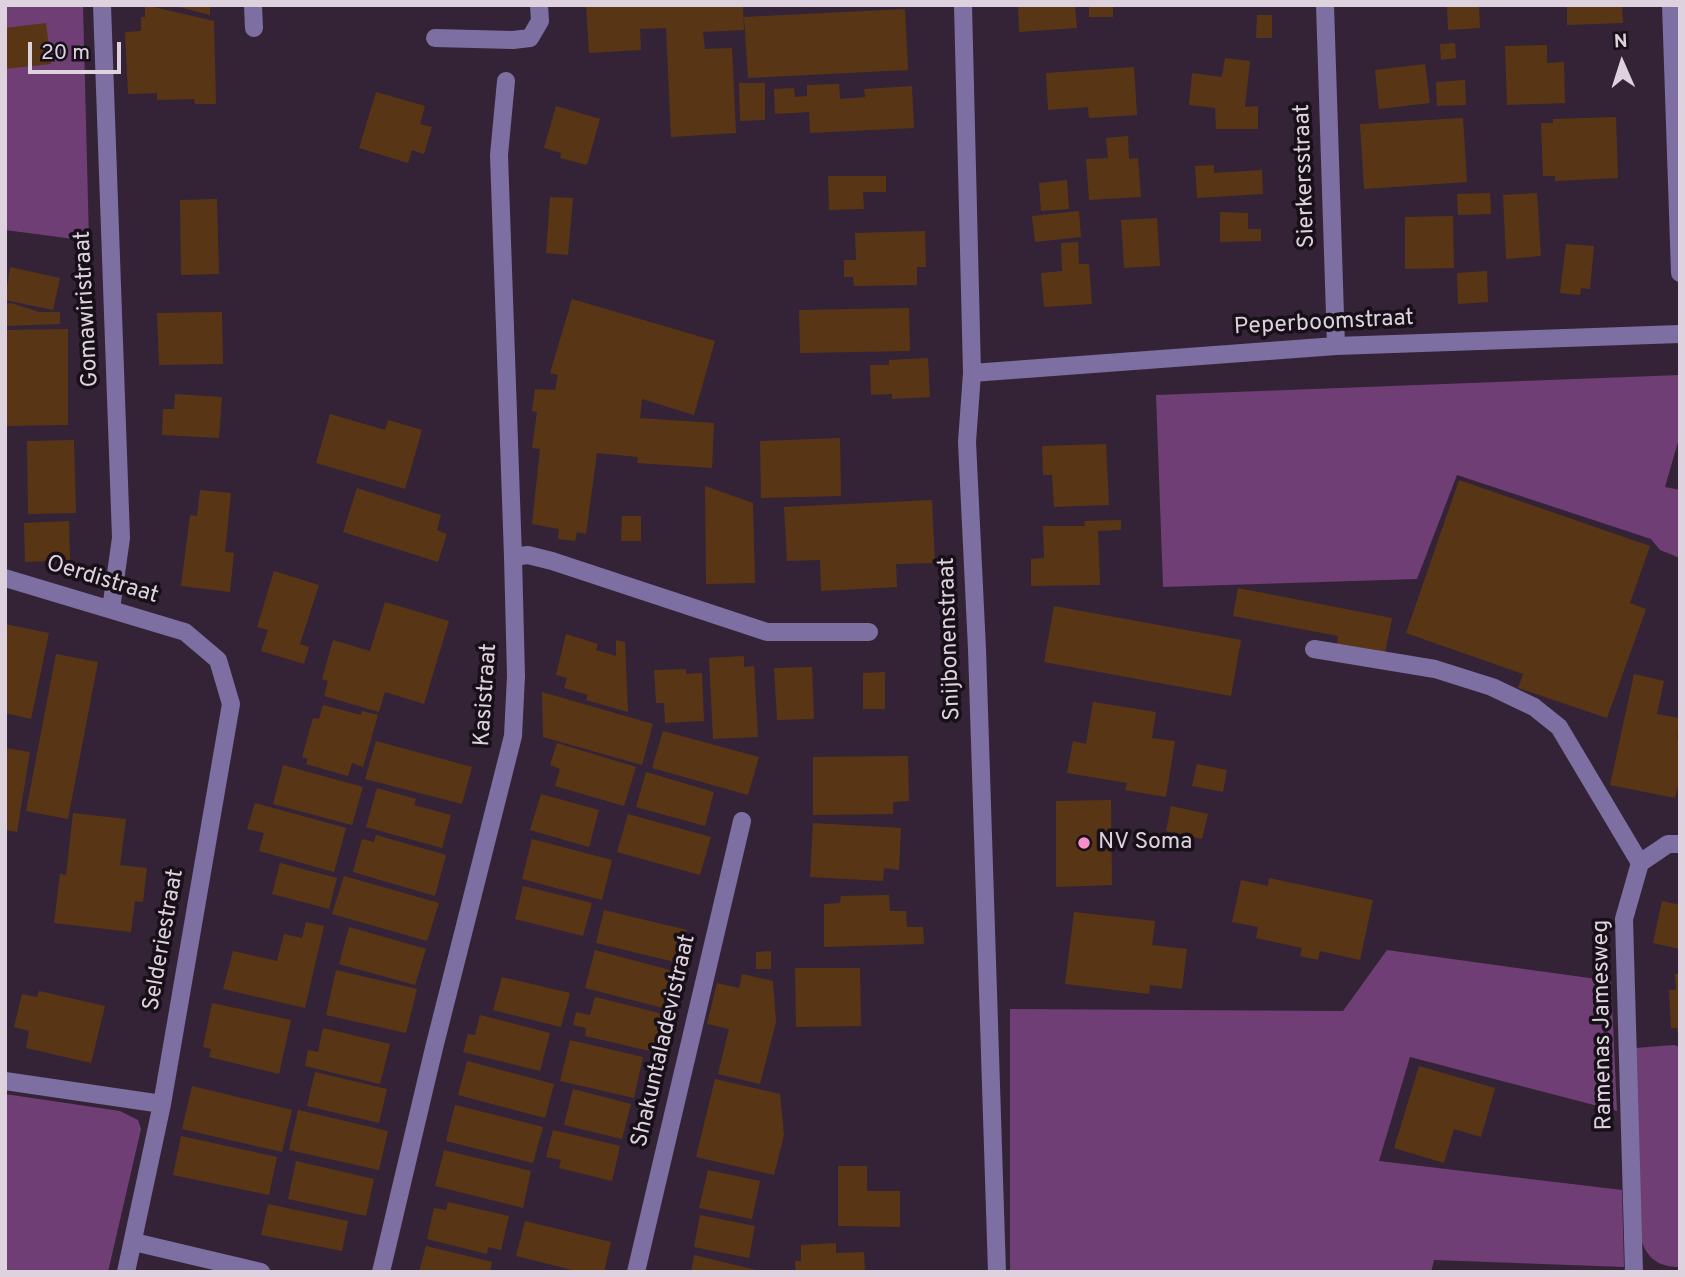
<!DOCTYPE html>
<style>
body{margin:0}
#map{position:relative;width:1685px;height:1277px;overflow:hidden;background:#342336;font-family:Overpass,sans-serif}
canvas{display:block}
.frame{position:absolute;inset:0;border:7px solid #ddd2de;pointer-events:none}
.north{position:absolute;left:1587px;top:28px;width:70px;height:70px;-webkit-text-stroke:5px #171018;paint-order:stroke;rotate:357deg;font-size:19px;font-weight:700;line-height:28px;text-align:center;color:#ddd2de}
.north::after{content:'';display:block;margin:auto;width:24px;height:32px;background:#ddd2de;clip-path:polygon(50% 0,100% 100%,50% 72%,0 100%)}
.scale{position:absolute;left:28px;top:42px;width:93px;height:32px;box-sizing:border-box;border:4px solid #ddd2de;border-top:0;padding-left:9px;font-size:21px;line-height:24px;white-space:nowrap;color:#ddd2de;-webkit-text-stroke:5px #171018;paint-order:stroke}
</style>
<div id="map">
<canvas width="1685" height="1277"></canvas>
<div class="frame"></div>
<div class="north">N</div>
<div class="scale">20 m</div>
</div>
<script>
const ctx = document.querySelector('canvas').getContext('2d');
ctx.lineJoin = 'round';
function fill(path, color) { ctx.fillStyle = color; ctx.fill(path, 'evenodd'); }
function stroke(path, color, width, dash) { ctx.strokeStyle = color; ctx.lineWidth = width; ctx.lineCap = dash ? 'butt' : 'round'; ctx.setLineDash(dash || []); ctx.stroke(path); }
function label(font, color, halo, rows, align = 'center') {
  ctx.font = font + ' Overpass,sans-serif'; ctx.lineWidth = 7; ctx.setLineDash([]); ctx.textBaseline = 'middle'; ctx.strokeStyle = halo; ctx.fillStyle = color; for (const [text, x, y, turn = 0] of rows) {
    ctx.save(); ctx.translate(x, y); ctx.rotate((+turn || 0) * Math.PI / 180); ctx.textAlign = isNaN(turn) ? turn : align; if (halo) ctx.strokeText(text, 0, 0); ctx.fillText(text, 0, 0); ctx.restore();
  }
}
const green = new Path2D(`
 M5,5H83L89,241L5,230Z
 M1680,375V435L1665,487L1680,490V558L1660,550L1651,539L1457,475L1417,579L1163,587L1156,395Z
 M1387,950L1611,981L1617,1111L1410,1057L1379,1161L1622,1190L1624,1267L1434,1260L1431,1272H1010V1009L1343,1011Z
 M1674,1045L1680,1047V1267C1659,1267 1647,1259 1641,1239L1635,1048Z
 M5,1094L120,1111L138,1120L141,1129L108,1272H5Z`);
const building = new Path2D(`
 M145,5L214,21L216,104H195L194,99L157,100V93L128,94L125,32L141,31V17H145Z
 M175,5H210V15L175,6Z
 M586,5H743L744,30L703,32L705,49L732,48L736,133L671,137L666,28L640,29L641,50L589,53Z
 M1075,5L1077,28L1019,32L1018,6Z
 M1089,5H1113V17H1089Z
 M1447,5H1479L1480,28L1448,30Z
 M1567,5H1622L1623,23L1567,25Z
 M905,9L908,70L748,78L744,17Z
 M1257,15H1272V38H1256Z
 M46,23L51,64L5,69V28Z
 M1455,43L1456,58L1441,60L1440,44Z
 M1547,45V63L1564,62L1565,103L1507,105L1505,46Z
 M1225,58L1250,61L1245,107L1258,106V129H1216L1215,108L1189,105L1192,73L1222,77Z
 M1425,64L1430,103L1379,109L1375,70Z
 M1134,67L1137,115L1089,118L1088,107L1048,110L1046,73Z
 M1465,80L1466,105L1437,106L1436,82Z
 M739,83H765V120L740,121Z
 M839,84L840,99L865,97L864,89L912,86L914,128L810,133L809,112L775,114L774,89L794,88L795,97L807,96V85Z
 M376,92L425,106L420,124L432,127L424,154L412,150L408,163L359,148Z
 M556,106L600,119L587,165L560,158L561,153L544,148Z
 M1616,117L1618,178L1555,181V176H1543L1541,123H1553V119Z
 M1463,118L1467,182L1364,189L1360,124Z
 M1128,136L1129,159L1138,158L1141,197L1089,200L1086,159L1108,158L1106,138Z
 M1214,165V173L1262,170L1263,194L1197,198L1195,166Z
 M828,176H886V192H863L864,209L829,210Z
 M1067,180L1069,209L1041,211L1039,183Z
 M1490,193L1491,214L1458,215L1457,194Z
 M1537,193L1541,256L1506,259L1503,195Z
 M550,197L573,198L568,255L546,253Z
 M217,199L219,274L181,275L180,200Z
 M1079,211L1081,237L1035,242L1032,216Z
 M1220,212L1248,213V229H1261V241L1220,242Z
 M1453,216L1454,268L1405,269V217Z
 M1157,218L1160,266L1124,268L1121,220Z
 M925,231L926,267H917V285L854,286L853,277H844V260H856L855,233Z
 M1078,242L1079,264H1089L1092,304L1044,307L1041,273L1062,271L1061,243Z
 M1566,244L1594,246L1590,289L1581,288L1580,295L1560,293Z
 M10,267L60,278L53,310L5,300Z
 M1487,271L1488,302L1458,304L1457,273Z
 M572,299L715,341L694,415L642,399L640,418L714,423L712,468L637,463L638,457L597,453L586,534L577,532L575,541L558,539L559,529L532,524L540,449L532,448L537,412L532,411L535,389L555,390L558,375L550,373Z
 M11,303L39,312H60V324L5,326V304Z
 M909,308L910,351L800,353L799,310Z
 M222,312L223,364L159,365L157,313Z
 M68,329V425L5,426V330Z
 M928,358L930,397L892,399V394L871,395L870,365H889V360Z
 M175,394L222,397L219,438L162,435L163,409H174Z
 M330,414L385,430L388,420L422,430L405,489L316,463Z
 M840,438L841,496L761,498L760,441Z
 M74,440L76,513L28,514L27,441Z
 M1106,444L1109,505L1054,507L1052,475H1043L1042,446Z
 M1459,480L1650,546L1630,603L1646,609L1607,718L1518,688L1523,674L1406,633Z
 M705,486L753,503L755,583L706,584Z
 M357,488L441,515L437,530L447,534L438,562L343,532Z
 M200,490L231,493L225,552L234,553L230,592L181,586L190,515L197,516Z
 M932,500L935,563L896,564L897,587L821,591L820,560L787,561L784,507Z
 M622,516H641V541H621Z
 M1121,520V530L1098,531L1100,585L1031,586V559L1044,558L1043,526H1085L1084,521Z
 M69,521L70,560L25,562L24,523Z
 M274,571L319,585L300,644L309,647L304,664L261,651L268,630L257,627Z
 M1238,588L1392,618L1385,653L1337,644L1338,636L1233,616Z
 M385,602L449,621L424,704L385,692L379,712L324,696L328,681L322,679L333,640L370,651Z
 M1054,606L1241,640L1231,696L1044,662Z
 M5,624L49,633L31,719L5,713Z
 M566,634L598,644L596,650L616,656V640L625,642L628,712L586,700L588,695L564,688L567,678L556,675Z
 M56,654L98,662L68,819L26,811Z
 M744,656V667L754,666L758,737L713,739L709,658Z
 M812,667L814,719L777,720L774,668Z
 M686,669V674L702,673L704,721L665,723L664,703H656L654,670Z
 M885,672V709H863V673Z
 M1634,674L1664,681L1657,714L1680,718L1677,739H1680V778L1675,798L1610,785Z
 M542,692L653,724L642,765L543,737Z
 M1093,702L1156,712L1152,738L1175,741L1166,797L1125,790L1127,783L1067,773L1073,741L1086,744Z
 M323,705L361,715L362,711L378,715L363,767L352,763L348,776L306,764L308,759L302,757L313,718L319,719Z
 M663,731L759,757L748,795L652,768Z
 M376,741L472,767L462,804L365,779Z
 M557,743L636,767L624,806L555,786L560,769L550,765Z
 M5,748L30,752L17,832L5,830Z
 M908,756L909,801L893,802V814L813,815V757Z
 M1197,764L1227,770L1223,792L1192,786Z
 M283,765L363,787L352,825L273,804Z
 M646,772L714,792L705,826L636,807Z
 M377,788L416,799L414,805L451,815L442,848L366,827Z
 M541,794L599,810L589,847L530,830Z
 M1111,800L1112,885L1056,887V801Z
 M255,803L346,828L334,872L259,851L264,833L247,829Z
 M1171,806L1208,814L1202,839L1166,831Z
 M73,813L126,819L120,865L147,868L143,902L135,901L131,932L54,923L60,874L66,875Z
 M628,814L711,837L700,875L617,852Z
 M813,823L901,828L899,870L884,868L883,881L810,877Z
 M376,835L446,855L435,896L353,872L362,839L374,842Z
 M532,839L612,860L602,900L522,879Z
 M280,863L337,878L329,909L272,894Z
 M344,876L439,903L427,941L332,914Z
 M1269,878L1373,900L1360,960L1320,951L1318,960L1300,956L1302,948L1256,938L1258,927L1232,922L1241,880L1268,886Z
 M523,886L592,903L583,936L515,919Z
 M889,895L890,911H906L907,927H923L924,944L824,947V904L840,903L841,896Z
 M1662,901L1680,905V949L1653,943Z
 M604,910L687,930L679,963L596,943Z
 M1074,912L1155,921L1152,945L1187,949L1182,989L1150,985L1149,994L1065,984Z
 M306,922L324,926L305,1008L223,989L233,951L277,961L284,934L302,938Z
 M349,927L426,949L415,985L339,964Z
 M595,950L677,972L667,1009L585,988Z
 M771,951V969H756V952Z
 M795,968H860L861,1026L796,1027Z
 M336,970L417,989L406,1033L326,1015Z
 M742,974L773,981L776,1022L760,1084L718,1074L729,1029L707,1024L717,983L739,988Z
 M1675,974H1680V1035H1678L1677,1028H1671L1669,990H1676Z
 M502,977L570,993L561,1027L493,1010Z
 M39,991L105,1006L91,1063L26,1048L29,1031L14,1027L22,994L37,997Z
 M595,997L663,1014L654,1052L585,1036L586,1028L573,1025L576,1012L590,1015Z
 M212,1003L291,1020L279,1074L209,1057L211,1049L203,1047Z
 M480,1015L550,1033L540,1071L463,1052L468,1034L475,1035Z
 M323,1028L390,1044L380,1084L305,1066L308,1050L318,1052Z
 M570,1040L643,1057L634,1098L560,1081Z
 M467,1061L554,1084L545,1118L458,1095Z
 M1419,1066L1495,1088L1481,1137L1454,1129L1444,1163L1394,1148Z
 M315,1072L387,1089L379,1123L307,1106Z
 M715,1079L780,1094L784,1135L774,1175L696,1157Z
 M192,1086L292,1110L282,1152L182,1129Z
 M573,1089L631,1104L622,1139L564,1125Z
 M455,1105L543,1127L533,1163L446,1141Z
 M298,1110L388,1131L379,1170L289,1150Z
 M553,1130L620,1146L612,1181L559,1168L561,1160L546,1157Z
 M181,1136L277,1157L269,1195L173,1175Z
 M444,1150L531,1171L523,1208L435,1186Z
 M296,1161L374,1179L366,1216L288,1199Z
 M838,1166H867V1191H900V1227L838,1226Z
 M708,1170L760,1181L752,1219L699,1208Z
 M448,1202L509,1216L501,1250L488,1247L487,1254L427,1239L434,1208L446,1210Z
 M268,1204L348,1221L342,1251L261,1235Z
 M700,1215L755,1226L749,1258L694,1247Z
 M525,1221L611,1242L604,1272H581L516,1256Z
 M836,1243V1253L864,1252L865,1272H796L795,1261H801V1245Z
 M426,1246L492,1262L490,1272H419Z
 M694,1255L760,1271V1272H691Z`);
const minor = new Path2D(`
 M102,5L121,538L111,609
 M253,5L254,28
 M963,5L972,373L967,442L977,649L997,1272
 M1325,5L1336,346
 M1671,5L1680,273
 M435,38L513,40L530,38L540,21L539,5
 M506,81L499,155L513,557
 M972,373L1336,346L1680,334
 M5,578L185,632L218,660L231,704L162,1104L126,1272
 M1314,649L1435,669L1492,687L1534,707L1559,727L1640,863L1624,919L1634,1272
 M1640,863L1668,844H1680
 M5,1081L162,1104
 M134,1242L261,1272
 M381,1272L434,1048L513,736L516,676L513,557L528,555L552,561L767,632H869
 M636,1272L742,821`);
const markers = [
 [1084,843,7,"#f98fc9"]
];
const streetNames = [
 ["Sierkersstraat",1306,176,-92],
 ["Gomawiristraat",88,309,-93],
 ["Peperboomstraat",1324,324,-3],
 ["Oerdistraat",102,581,17],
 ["Snijbonenstraat",951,639,-92],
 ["Kasistraat",487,695,-86],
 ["Selderiestraat",165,940,-80],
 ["Ramenas Jamesweg",1604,1025,-91],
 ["Shakuntaladevistraat",665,1041,-77]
];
const poiNames = [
 ["NV Soma",1098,843]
];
fill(green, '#6f3e75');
fill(building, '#583615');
stroke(minor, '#7d6fa2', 18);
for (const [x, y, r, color] of markers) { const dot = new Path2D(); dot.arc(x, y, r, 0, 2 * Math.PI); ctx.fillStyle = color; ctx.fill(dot); stroke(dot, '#171018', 2.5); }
label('23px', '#ddd2de', '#171018', streetNames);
label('23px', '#ddd2de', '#171018', poiNames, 'left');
</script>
